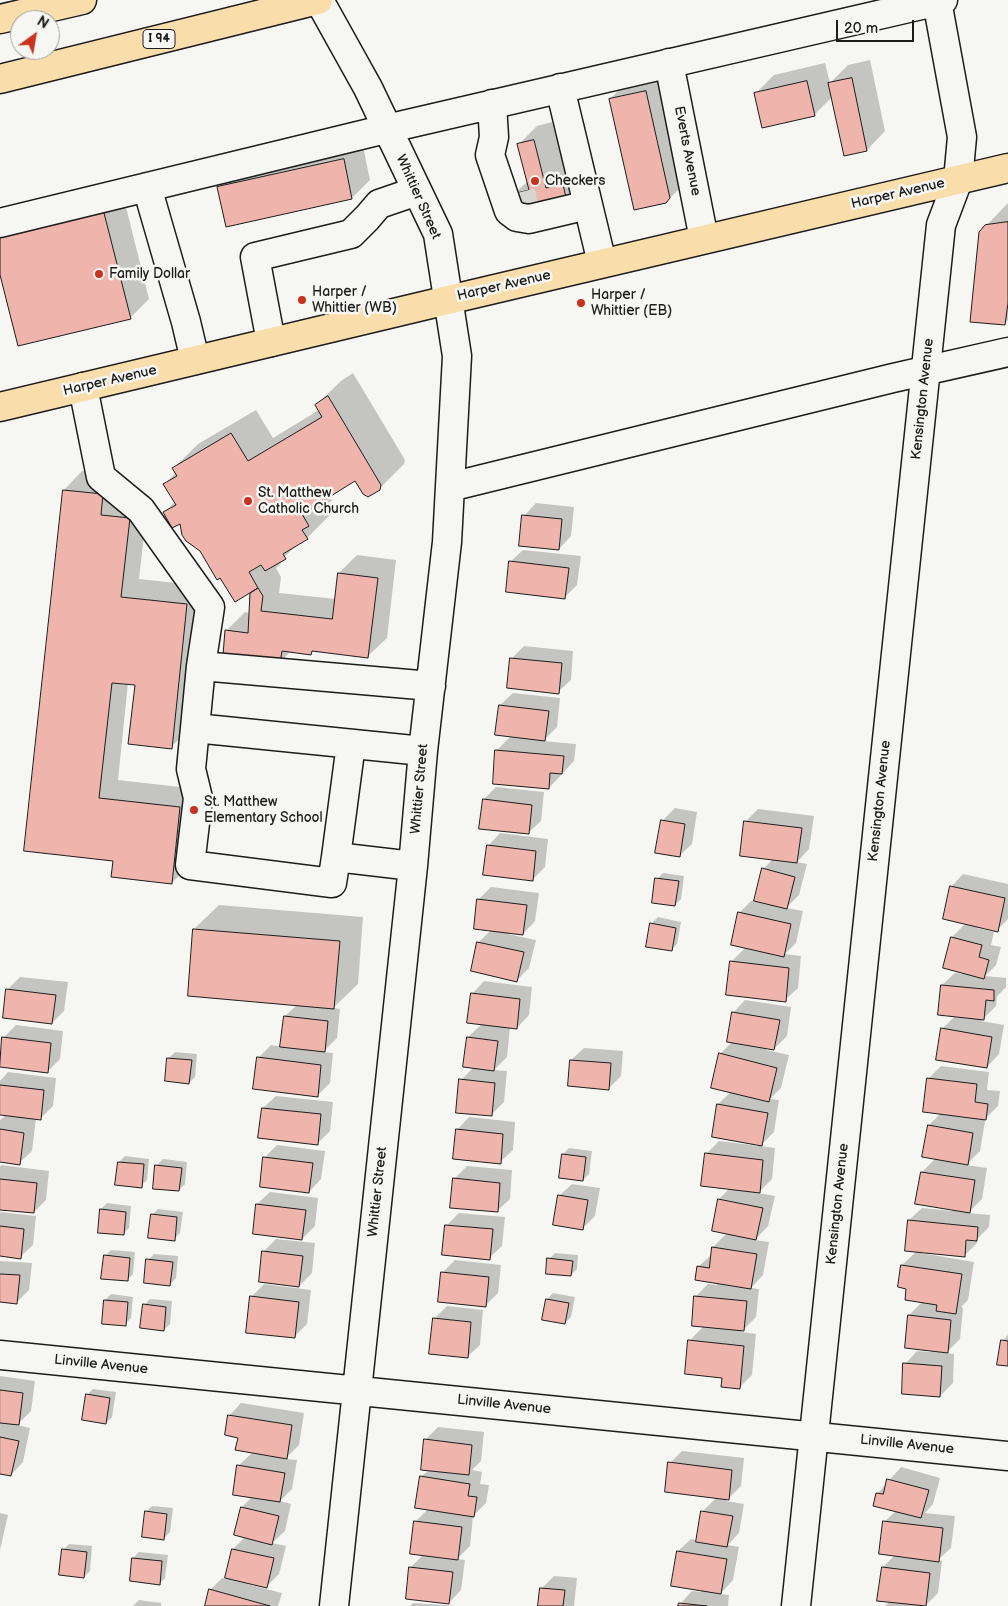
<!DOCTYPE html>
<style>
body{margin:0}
#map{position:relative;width:1008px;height:1606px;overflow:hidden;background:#f6f6f2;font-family:"Balsamiq Sans",sans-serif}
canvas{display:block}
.north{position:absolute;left:10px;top:10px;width:50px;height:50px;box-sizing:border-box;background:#f6f6f2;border:1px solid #9f9f9c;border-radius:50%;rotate:32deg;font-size:14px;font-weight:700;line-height:20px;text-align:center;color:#1c1c1c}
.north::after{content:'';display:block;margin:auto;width:18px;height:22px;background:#c8321e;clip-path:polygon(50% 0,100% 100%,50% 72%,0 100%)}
.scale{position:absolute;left:836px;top:20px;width:78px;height:22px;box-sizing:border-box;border:2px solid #1c1c1c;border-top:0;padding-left:6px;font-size:15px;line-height:18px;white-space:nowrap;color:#1c1c1c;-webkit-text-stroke:4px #f6f6f2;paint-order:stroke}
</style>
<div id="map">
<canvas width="1008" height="1606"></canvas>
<div class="north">N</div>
<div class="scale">20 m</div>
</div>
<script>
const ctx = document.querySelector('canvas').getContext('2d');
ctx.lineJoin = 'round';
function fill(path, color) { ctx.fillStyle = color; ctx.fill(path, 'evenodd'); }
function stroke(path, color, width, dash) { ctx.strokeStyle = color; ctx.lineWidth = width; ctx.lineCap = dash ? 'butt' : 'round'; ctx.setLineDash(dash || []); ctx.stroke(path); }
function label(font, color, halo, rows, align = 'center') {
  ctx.font = font + ' "Balsamiq Sans",sans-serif'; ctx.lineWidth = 5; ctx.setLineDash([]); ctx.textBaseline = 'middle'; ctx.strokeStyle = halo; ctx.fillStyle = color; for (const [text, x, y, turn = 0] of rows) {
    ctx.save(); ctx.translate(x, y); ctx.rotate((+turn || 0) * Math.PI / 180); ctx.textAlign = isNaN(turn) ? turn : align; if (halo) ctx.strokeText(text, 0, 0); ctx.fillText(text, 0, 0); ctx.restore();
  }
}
const shadow = new Path2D(`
 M870,60L885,131L867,150L832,97L814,115L755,94L774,75L825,63L830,83L848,65Z
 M665,73L685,183L666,202L610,99L629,80Z
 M552,122L565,170L581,166L585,178L566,197L514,194L528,181L518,145L537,126Z
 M362,141L370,180L352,198L218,188L237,169Z
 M122,191L149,299L130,318L0,269Z
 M1008,203V320L1004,324L986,226Z
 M353,373L405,460L404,464L379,489L356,479L329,496L332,500L326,506L331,514L307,538L300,542L281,560L282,562L276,568L281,577L279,593L336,599L339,573L357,555L396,560L387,638L368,656L315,650L311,653L291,651L280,662L226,631L245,612L250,613L252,593L256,589L201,550L181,522L165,512L175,502L165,484L176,472L174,468L198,444L256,410L273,438L319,410L316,405L341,381Z
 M82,471L122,475L119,496L148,500L139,579L205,586L190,729L171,747L136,684L128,683L118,780L198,789L190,864L172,883L114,860L25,850L64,490Z
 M536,503L574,507L571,536L559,549L524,516Z
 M523,550L581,556L577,585L565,597L510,562Z
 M524,646L573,651L571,680L558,692L511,659Z
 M513,693L560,698L557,727L543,741L576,744L574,761L549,788L497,750L511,736L500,705Z
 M496,787L544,792L541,821L528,833L481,828L484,799Z
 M675,808L697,812L692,844L679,856L662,821Z
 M758,809L814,816L809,849L797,862L807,864L799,895L786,908L803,911L796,943L785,954L801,956L798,988L785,1000L731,962L746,947L739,913L751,901H755L763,869L773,859L746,821Z
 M500,833L548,839L545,867L532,880L488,846Z
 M663,873L684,876L681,899L675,905L657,879Z
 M963,874L1008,884V919L997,930L977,926V928L994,932L991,945L1001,947L996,965L985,976L1006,978V987L997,996L996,1006L981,1021L1004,1025L999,1054L987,1067L942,1029L955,1016L942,985L955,973L965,974L944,967L952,937L966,923L951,887Z
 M491,887L539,893L535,921L523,934L508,932V934L536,940L529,968L517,980L478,943L491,930L478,900Z
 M219,905L363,917L358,984L333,1008L340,1009L337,1038L323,1052L333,1053L330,1083L317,1096L258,1058L271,1045L282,1047L285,1016L297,1005L194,929Z
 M658,917L681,922L677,944L671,950L652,923Z
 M20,977L68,982L64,1011L52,1023L4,1017L8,989Z
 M484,981L532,987L529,1015L517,1028L510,1027L507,1057L494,1070L507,1071L504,1102L491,1115L461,1080L474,1067L468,1037L482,1024L472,994Z
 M745,1000L791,1007L787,1036L774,1049L766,1048V1050L789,1055L781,1088L770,1099L779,1100L774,1132L760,1146L775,1148L772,1179L758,1193L775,1196L768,1226L755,1240L769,1242L763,1275L751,1288L759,1289L756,1317L741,1332L756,1334L752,1375L739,1388L723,1377L689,1341L704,1326L696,1296L708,1284L717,1285V1282L698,1267L712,1254L713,1247L727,1233L719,1199L730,1188L706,1154L719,1141L759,1146V1144L718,1104L731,1092L720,1054L732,1042L733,1013Z
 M16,1025L63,1031L60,1059L47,1072L0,1066L3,1038Z
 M584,1048L623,1051L621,1076L608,1089L571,1060Z
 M175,1052L197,1054L195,1077L189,1083L166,1080L169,1058Z
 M941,1066L989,1072L987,1090L1000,1091L998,1106L984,1120L985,1121L980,1151L966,1165L987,1168L982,1199L968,1213L990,1215L989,1227L977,1239V1243L964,1256L920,1251V1253L974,1262L968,1300L961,1307L963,1308L960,1339L946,1353L954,1354L953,1383L940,1396L905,1364L917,1351L931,1352V1350L909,1315L923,1301L908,1288L902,1265L917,1251L909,1220L922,1208L952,1211V1209L922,1172L936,1158L929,1125L941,1113L928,1079Z
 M8,1072L56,1078L53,1106L40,1119L36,1118L32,1151L19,1163L0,1160V1120L6,1115L0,1114V1081Z
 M276,1096L333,1102L330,1131L318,1143L263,1108Z
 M469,1117L515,1122L513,1150L500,1162L457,1130Z
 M277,1145L325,1151L321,1179L309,1192L265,1157Z
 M569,1148L592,1151L589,1174L583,1180L563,1154Z
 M125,1156L149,1159L147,1180L141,1186L119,1162Z
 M163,1159L187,1162L185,1184L179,1190L157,1165Z
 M1,1165L49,1171L46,1200L34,1212L0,1208V1167Z
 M467,1166L512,1170L510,1199L497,1211L454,1179Z
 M572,1184L600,1188L595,1216L582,1229L559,1196Z
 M270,1192L318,1198L315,1226L302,1239L257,1204Z
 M107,1203L131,1206L129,1228L123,1234L101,1209Z
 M158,1209L183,1212L180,1233L174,1239L152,1215Z
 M0,1212L36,1216L33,1245L20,1257L0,1255Z
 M459,1213L505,1217L502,1246L489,1258L447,1225Z
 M276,1239L315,1243L312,1273L299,1286L263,1252Z
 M111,1250L135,1252L133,1274L127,1280L105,1256Z
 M555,1253L578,1255L577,1269L571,1275L549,1259Z
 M154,1254L178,1256L176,1278L170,1285L148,1260Z
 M455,1260L501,1265L498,1293L486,1305L442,1273Z
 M0,1261L32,1263L29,1290L17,1302L0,1301Z
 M264,1284L311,1290L307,1324L294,1337L251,1297Z
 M553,1293L575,1297L571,1317L565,1323L547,1299Z
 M111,1294L133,1297L131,1318L125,1324L105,1300Z
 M150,1299L172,1301L170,1324L164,1330L144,1305Z
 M447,1306L483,1310L480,1345L467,1357L434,1319Z
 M1008,1335V1365L1002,1341Z
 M0,1376L35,1381L31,1411L17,1425L30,1428L23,1462L11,1475L0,1473Z
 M93,1389L116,1392L112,1417L106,1423L87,1395Z
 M241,1403L304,1413L299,1445L285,1459L297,1460L292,1489L280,1501L291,1504L285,1531L272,1543L286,1546L279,1574L267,1586L247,1582V1584L282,1593L278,1606H206L210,1590L222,1578L226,1579L233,1549L246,1536L235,1534L242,1507L252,1497L238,1466L253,1452L239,1437L229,1416Z
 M438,1427L484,1432L481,1461L472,1470L482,1472L480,1484L489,1485L486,1503L473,1516L470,1546L457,1559L465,1560L461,1590L449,1603L410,1568L424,1554L415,1522L428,1509L422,1476L429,1470L425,1440Z
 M682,1451L744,1458L741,1486L726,1501L744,1504L739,1533L728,1545L739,1547L733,1580L720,1594L729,1595L728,1606H680V1604L692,1591L701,1592V1590L678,1551L691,1539L698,1540L702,1512L717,1497L670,1463Z
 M901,1467L940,1478L933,1504L925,1513L955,1516L951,1548L938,1560L942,1561L938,1593L925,1606H885L890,1601L883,1567L895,1555L884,1522L896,1511L874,1505L878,1493Z
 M152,1506L173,1508L170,1532L164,1538L146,1512Z
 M0,1513L8,1515L0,1550Z
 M69,1544L92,1546L90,1571L84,1577L63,1550Z
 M139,1552L168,1555L165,1578L159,1584L133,1558Z
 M554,1576L577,1578L574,1606H540L542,1588Z
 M139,1600L161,1603V1606H133Z
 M413,1603L457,1606H410Z`);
const building = new Path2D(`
 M852,78L867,151L844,156L828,83Z
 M807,81L815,116L762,128L754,93Z
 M646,91L670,198L666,203L634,210L609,99Z
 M534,140L546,188L563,184L566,198L517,210L513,194L529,190L517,144Z
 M344,159L352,199L226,227L217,187Z
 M103,209L131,319L18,346L0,275V234Z
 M1008,222V303L1005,325L970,322L979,232L985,225Z
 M328,396L381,485L380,490L368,497L363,494L355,481L302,514L309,526L302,530L308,539L283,554L286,559L265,571L261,565L249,572L258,588L235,602L220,578L217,580L200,551L186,541L182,535L180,524L172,528L163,512L176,505L163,484L177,476L172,468L231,433L248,461L322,417L315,405Z
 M63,490L103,494L101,515L130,518L121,597L187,604L172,749L128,744L135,685L112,683L99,798L180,807L172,884L111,877L113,861L24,851Z
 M522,515L562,519L559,550L519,546Z
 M509,561L569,568L565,599L506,592Z
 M338,573L378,578L368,658L312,651L311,655L282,651L280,663L223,655L225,630L248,633L250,593L258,588L263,596L261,611L332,619Z
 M510,658L562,663L559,694L507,688Z
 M499,705L549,711L545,741L495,735Z
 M495,750L564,756L562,774L550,773L549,789L493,784Z
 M483,799L532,805L529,834L479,829Z
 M661,820L685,824L680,857L655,853Z
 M744,821L802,828L797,863L740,856Z
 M487,845L536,851L533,881L483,875Z
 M762,868L795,877L787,909L754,901Z
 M655,878L679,881L675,906L652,903Z
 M950,886L1005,898L998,932L943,919Z
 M477,899L527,905L523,935L474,929Z
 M738,912L791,924L784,957L731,945Z
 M650,923L676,928L672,951L646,947Z
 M193,929L340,941L334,1009L188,996Z
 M951,937L982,945L979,957L989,960L984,979L943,968Z
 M477,942L524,952L517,982L471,971Z
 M730,961L789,968L786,1002L726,995Z
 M941,985L994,990V1001L986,1000L984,1020L938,1015Z
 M6,989L56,995L52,1024L3,1018Z
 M471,993L520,999L517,1029L467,1023Z
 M732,1012L780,1020L774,1050L727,1042Z
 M284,1016L328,1021L325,1052L280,1047Z
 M941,1028L992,1037L987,1068L936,1060Z
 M2,1037L51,1043L48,1073L0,1067Z
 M467,1037L498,1041L494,1071L463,1067Z
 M719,1053L777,1068L769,1102L711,1088Z
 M257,1057L321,1065L318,1097L253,1089Z
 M167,1058L192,1060L189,1084L165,1081Z
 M570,1060L611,1063L609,1090L568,1086Z
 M927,1078L977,1084L975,1102L988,1104L986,1120L923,1112Z
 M459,1079L495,1083L492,1116L456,1113Z
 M0,1085L44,1090L41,1120L0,1115Z
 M717,1104L768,1113L762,1146L712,1137Z
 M262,1108L321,1114L318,1145L258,1138Z
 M928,1125L973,1133L968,1165L922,1157Z
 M0,1129L24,1133L20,1165L0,1162Z
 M456,1129L503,1134L501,1164L453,1159Z
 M705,1153L763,1160L760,1193L701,1186Z
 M562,1154L586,1157L583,1181L559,1178Z
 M263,1157L313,1163L309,1193L260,1187Z
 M118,1162L144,1164L142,1188L115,1185Z
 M155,1165L182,1168L179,1191L153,1189Z
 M921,1172L975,1180L970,1213L915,1204Z
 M453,1178L500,1183L498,1212L450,1208Z
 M0,1179L37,1183L34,1213L0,1210Z
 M558,1195L588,1200L583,1230L553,1225Z
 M718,1199L763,1208L756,1240L712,1231Z
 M256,1204L306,1210L302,1240L253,1234Z
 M100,1209L126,1212L124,1235L98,1233Z
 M151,1214L177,1217L175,1241L148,1238Z
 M908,1220L978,1227L977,1241L966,1240L965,1257L905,1251Z
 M445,1225L493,1229L490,1260L442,1255Z
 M0,1226L24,1229L21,1259L0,1256Z
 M712,1247L757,1254L751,1289L695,1280L697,1266L709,1268Z
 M262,1251L303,1256L299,1287L259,1282Z
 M104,1255L130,1258L128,1281L101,1279Z
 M547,1258L573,1261L571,1276L546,1274Z
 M146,1259L173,1262L170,1286L144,1283Z
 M901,1265L962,1274L956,1314L936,1311L937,1305L905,1300L906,1289L898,1287Z
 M441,1272L489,1277L486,1307L438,1302Z
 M0,1274L20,1275L17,1304L0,1302Z
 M250,1296L299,1302L295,1338L246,1333Z
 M694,1296L747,1301L744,1331L692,1326Z
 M546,1299L569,1303L565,1324L542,1320Z
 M104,1300L128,1302L126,1326L102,1324Z
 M143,1304L166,1307L164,1331L140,1328Z
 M908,1315L951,1320L948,1353L905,1348Z
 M433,1318L471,1322L468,1358L429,1354Z
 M688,1340L744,1346L740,1389L721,1387L722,1378L685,1374Z
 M1001,1340L1008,1341V1366L997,1365Z
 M903,1363L942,1366L940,1397L902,1394Z
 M0,1390L23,1393L19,1425L0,1423Z
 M86,1394L110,1398L106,1424L82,1420Z
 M228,1415L292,1425L287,1459L235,1450L238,1438L225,1435Z
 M0,1437L19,1441L11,1476L0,1474Z
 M424,1439L472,1445L469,1475L421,1470Z
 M668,1462L732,1470L729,1500L665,1492Z
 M237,1465L285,1473L280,1502L233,1495Z
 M420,1476L470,1484L468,1496L477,1497L474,1517L415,1508Z
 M887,1479L929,1490L921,1518L873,1506L876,1493L883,1494Z
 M241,1507L279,1516L272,1545L234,1535Z
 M145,1511L167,1514L164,1540L142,1537Z
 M701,1511L733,1516L727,1547L696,1542Z
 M414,1521L462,1527L458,1560L410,1554Z
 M883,1521L943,1528L939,1562L879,1554Z
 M62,1549L87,1552L84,1578L59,1575Z
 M232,1549L274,1558L267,1588L225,1578Z
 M677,1551L727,1559L721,1594L671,1586Z
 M132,1558L162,1561L160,1585L130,1581Z
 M409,1567L453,1572L449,1604L406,1599Z
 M882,1567L930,1573L926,1606L877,1601Z
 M540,1588L565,1590L563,1606H538Z
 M209,1589L270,1606H205Z
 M679,1603L707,1606H678Z`);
const minorTunnel = new Path2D(`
 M521,192L525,208`);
const minor = new Path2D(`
 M319,0L368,88L438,234L457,356L447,542L423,751L413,866L334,1606
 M669,63L704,239
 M560,88L602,263
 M492,104L494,137L490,155L509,211L517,217L529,219L588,205
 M147,187L186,322L195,360
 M0,223L386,129L943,0
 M271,342L255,257L351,234L367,218L379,204L417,191
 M83,387L101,477L141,510L210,607L201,666
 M450,487L893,378L1008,352
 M195,728L191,769L198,798L190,865L332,883L336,857
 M351,744L336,857L413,866
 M423,751L195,728L201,666L431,686
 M0,1355L1008,1456
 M796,1606L941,225L958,180L962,137L937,1`);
const major = new Path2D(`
 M0,407L448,300L1008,168`);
const highway = new Path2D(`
 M0,19L82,0
 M0,79L318,0`);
const markers = [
 [535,181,5,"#c8321e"],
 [99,274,5,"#c8321e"],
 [302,300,5,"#c8321e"],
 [581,303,5,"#c8321e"],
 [248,501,5,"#c8321e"],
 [194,810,5,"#c8321e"]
];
const shields = [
 [159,39,32]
];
const shieldNames = [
 ["I 94",159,39]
];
const streetNames = [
 ["Everts Avenue",687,151,79],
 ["Harper Avenue",898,194,-13],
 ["Whittier Street",418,197,66],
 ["Harper Avenue",504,286,-13],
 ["Harper Avenue",110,381,-13],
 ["Kensington Avenue",923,399,-84],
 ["Whittier Street",420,789,-85],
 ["Kensington Avenue",880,801,-84],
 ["Whittier Street",378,1192,-84],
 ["Kensington Avenue",838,1204,-84],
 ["Linville Avenue",101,1365,6],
 ["Linville Avenue",504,1405,6],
 ["Linville Avenue",907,1445,6]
];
const poiNames = [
 ["Checkers",545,181],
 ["Family Dollar",109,274],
 ["Harper /",312,292],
 ["Whittier (WB)",312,308],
 ["Harper /",591,295],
 ["Whittier (EB)",591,311],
 ["St. Matthew",258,493],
 ["Catholic Church",258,509],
 ["St. Matthew",204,802],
 ["Elementary School",204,818]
];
fill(shadow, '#0003');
fill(building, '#efb4ac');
stroke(building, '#1c1c1c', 1);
stroke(minorTunnel, '#d5d5d2', 28, [28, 14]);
stroke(minor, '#1c1c1c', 31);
stroke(major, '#1c1c1c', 31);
stroke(highway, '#1c1c1c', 31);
stroke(minor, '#f6f6f2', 28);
stroke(major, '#f9deab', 28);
stroke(highway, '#f9deab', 28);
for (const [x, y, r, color] of markers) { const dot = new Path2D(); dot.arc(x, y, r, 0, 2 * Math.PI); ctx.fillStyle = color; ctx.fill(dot); stroke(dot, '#f6f6f2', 2); }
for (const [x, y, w] of shields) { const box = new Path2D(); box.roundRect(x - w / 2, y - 9.5, w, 19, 4); ctx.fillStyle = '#f6f6f2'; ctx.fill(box); stroke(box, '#1c1c1c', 1); }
label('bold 12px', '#1c1c1c', null, shieldNames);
label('14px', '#1c1c1c', '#f6f6f2', streetNames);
label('14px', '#1c1c1c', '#f6f6f2', poiNames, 'left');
</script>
